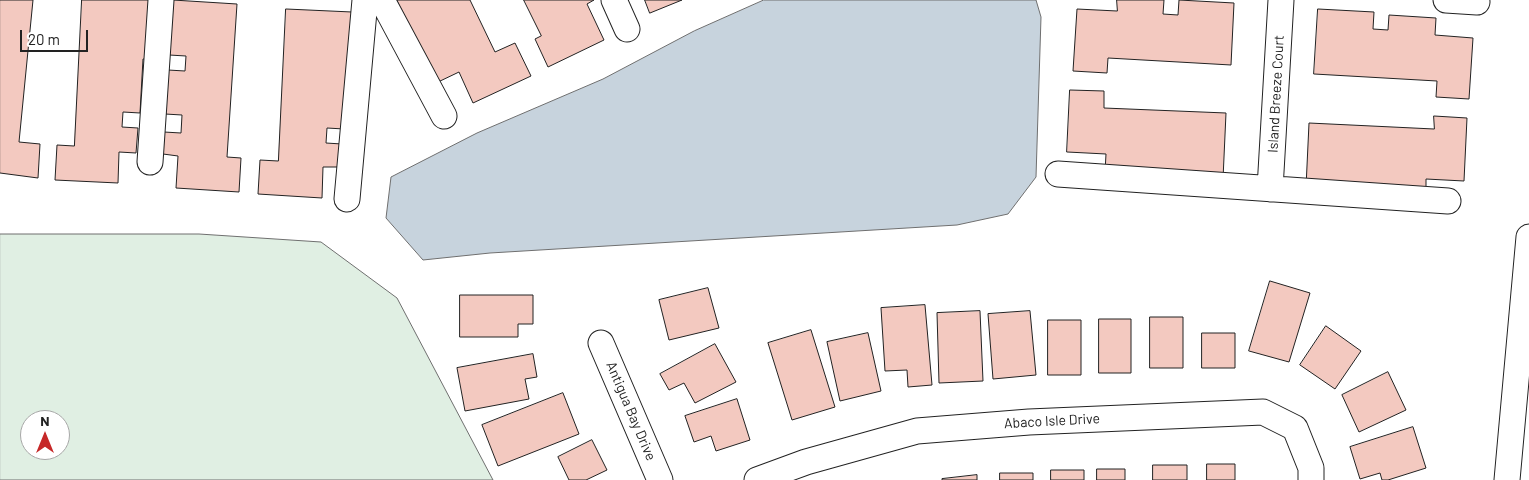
<!DOCTYPE html>
<style>
body{margin:0}
#map{position:relative;width:1529px;height:480px;overflow:hidden;background:#fff;font-family:Barlow,sans-serif}
canvas{display:block}
.north{position:absolute;left:20px;top:410px;width:50px;height:50px;box-sizing:border-box;background:#fff;border:1px solid #a7a7a7;border-radius:50%;rotate:0deg;font-size:14px;font-weight:700;line-height:20px;text-align:center;color:#222}
.north::after{content:'';display:block;margin:auto;width:18px;height:22px;background:#c62828;clip-path:polygon(50% 0,100% 100%,50% 72%,0 100%)}
.scale{position:absolute;left:20px;top:30px;width:68px;height:22px;box-sizing:border-box;border:2px solid #222;border-top:0;padding-left:6px;font-size:15px;line-height:18px;white-space:nowrap;color:#222;-webkit-text-stroke:4px #fff;paint-order:stroke}
</style>
<div id="map">
<canvas width="1529" height="480"></canvas>
<div class="north">N</div>
<div class="scale">20 m</div>
</div>
<script>
const ctx = document.querySelector('canvas').getContext('2d');
ctx.lineJoin = 'round';
function fill(path, color) { ctx.fillStyle = color; ctx.fill(path, 'evenodd'); }
function stroke(path, color, width, dash) { ctx.strokeStyle = color; ctx.lineWidth = width; ctx.lineCap = dash ? 'butt' : 'round'; ctx.setLineDash(dash || []); ctx.stroke(path); }
function label(font, color, halo, rows, align = 'center') {
  ctx.font = font + ' Barlow,sans-serif'; ctx.lineWidth = 4; ctx.setLineDash([]); ctx.textBaseline = 'middle'; ctx.strokeStyle = halo; ctx.fillStyle = color; for (const [text, x, y, turn = 0] of rows) {
    ctx.save(); ctx.translate(x, y); ctx.rotate((+turn || 0) * Math.PI / 180); ctx.textAlign = isNaN(turn) ? turn : align; if (halo) ctx.strokeText(text, 0, 0); ctx.fillText(text, 0, 0); ctx.restore();
  }
}
const green = new Path2D(`
 M0,234H199L321,242L397,298L493,480H0ZM30,420H60V450H30Z`);
const water = new Path2D(`
 M764,0H1036L1041,17L1036,177L1008,214L957,225L490,253L423,260L386,218L391,177L477,133L603,79L694,31Z`);
const building = new Path2D(`
 M0,0H33L19,142L40,144L38,178L0,173Z
 M82,0H149L145,59H143L140,113L123,112L122,127L138,128L136,153L119,152L118,183L55,180L57,145L74,146Z
 M173,0L237,4L227,157L241,158L239,192L176,188L178,156L163,154L164,132L181,133L182,115L165,114L168,70L185,71L186,56L169,55Z
 M397,0H470L495,52L515,43L531,76L473,103L459,72L436,83Z
 M524,0H594L587,4L604,40L548,67L535,39L541,36Z
 M645,0H682L650,13Z
 M1117,0H1164L1163,14L1178,15L1179,0L1234,3L1231,65L1108,58L1107,73L1073,71L1077,9L1117,11Z
 M286,9L352,12L344,129L327,128L326,143L342,144L341,167H323L322,198L258,194L260,160L278,161Z
 M1318,9L1374,12L1373,29L1388,30L1389,15L1436,18L1435,35L1473,38L1469,99L1436,97L1437,81L1314,74Z
 M1070,90L1104,91V108L1226,113L1223,179L1105,172L1106,154L1067,152Z
 M1434,116L1467,118L1464,181L1426,179V193L1306,187L1309,123L1434,129Z
 M1270,281L1310,293L1289,362L1249,351Z
 M708,288L719,328L669,340L659,300Z
 M460,295H533V324H518V337H460Z
 M925,305L932,385L908,387L907,370L885,371L881,308Z
 M980,311L983,381L939,383L937,313Z
 M1030,311L1036,375L993,379L988,314Z
 M1150,317H1183V368H1150Z
 M1099,319H1131V373H1099Z
 M1048,320H1081V375H1048Z
 M1326,326L1361,351L1335,389L1300,365Z
 M811,330L835,407L792,420L768,343Z
 M868,333L881,391L840,401L827,342Z
 M1202,333H1235V368H1202Z
 M715,344L736,382L695,403L684,383L669,390L660,374Z
 M533,354L537,377L525,379L529,399L465,411L457,368Z
 M1388,372L1406,410L1359,432L1342,395Z
 M563,393L579,434L498,466L482,425Z
 M737,399L750,440L716,451L711,436L694,442L685,416Z
 M1413,427L1426,468L1388,480H1382L1380,473L1360,479L1350,447Z
 M592,440L607,470L586,480H569L558,457Z
 M1207,464H1235V480H1207Z
 M1153,465H1187V480H1153Z
 M1097,469H1125V480H1097Z
 M1051,470H1084V480H1051Z
 M1000,473H1033V480H1000Z
 M977,475V480H942V479Z`);
const minor = new Path2D(`
 M382,0L444,116
 M614,0L627,29
 M1446,0L1477,2
 M150,162L161,0
 M1058,174L1448,201
 M1270,189L1281,0
 M347,199L365,0
 M601,343L660,480
 M757,480L806,462L917,431L1029,422L1263,412L1295,428L1311,468V480
 M1507,480L1529,237`);
const streetNames = [
 ["Island Breeze Court",1276,94,-87],
 ["Antigua Bay Drive",631,411,67],
 ["Abaco Isle Drive",1052,421,-3]
];
fill(green, '#e0efe3');
stroke(green, '#6f6f6f', 1);
fill(water, '#c7d3dd');
stroke(water, '#6f6f6f', 1);
fill(building, '#f3c9c0');
stroke(building, '#222', 1);
stroke(minor, '#222', 27);
stroke(minor, '#fff', 25);
label('14px', '#222', '#fff', streetNames);
</script>
